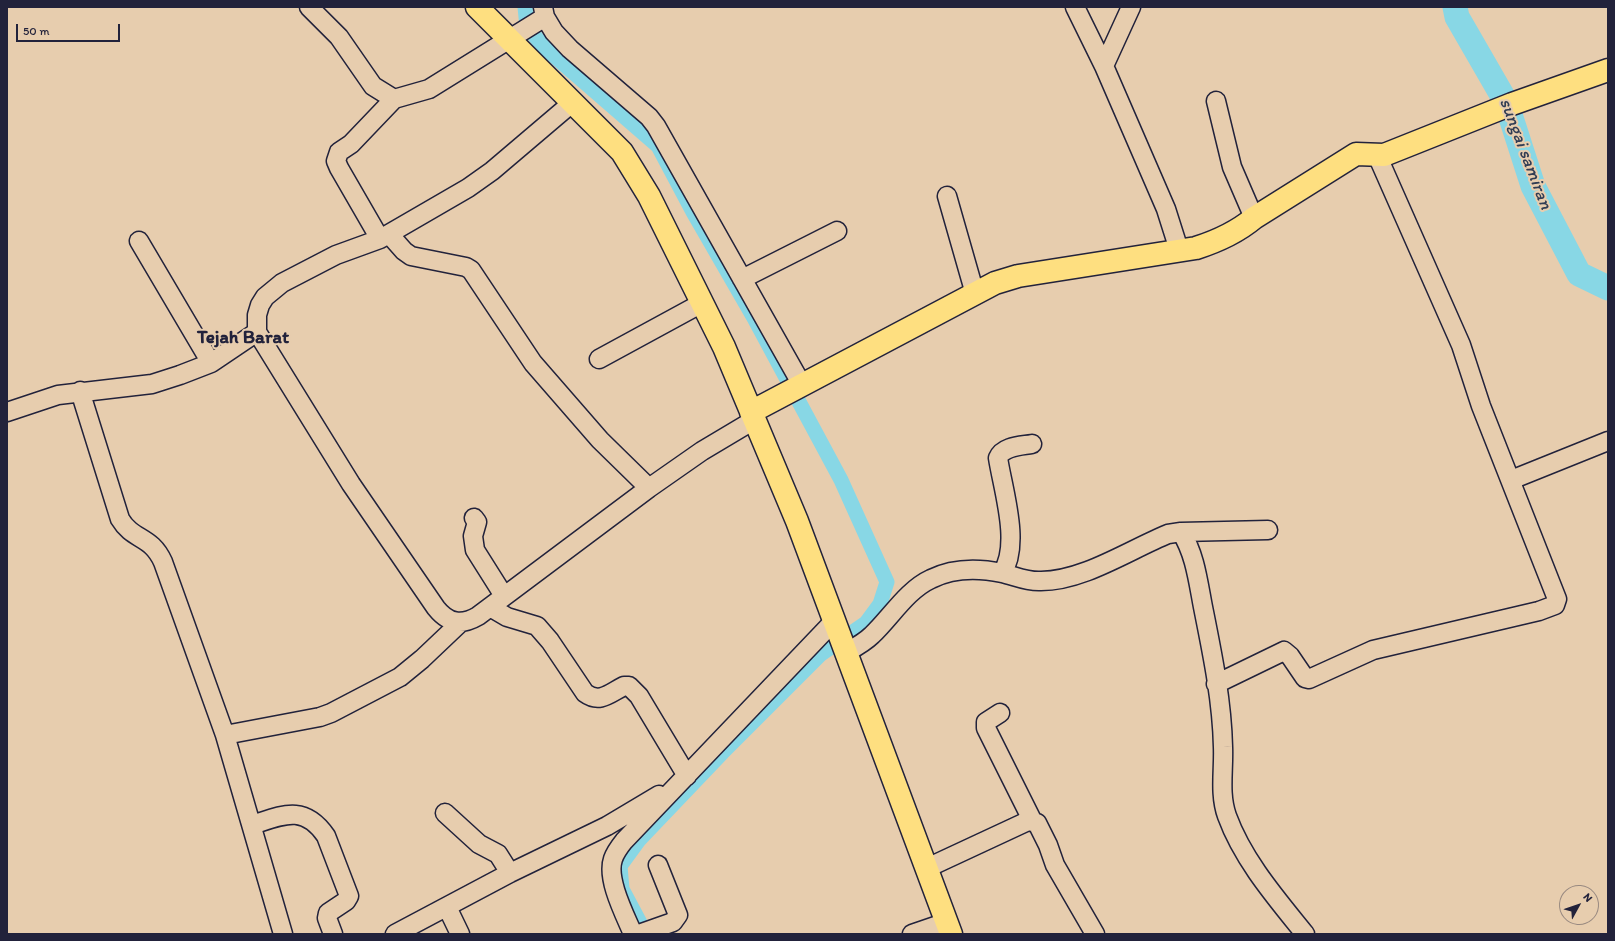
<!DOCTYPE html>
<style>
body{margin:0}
#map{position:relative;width:1615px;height:941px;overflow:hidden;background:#e7cdae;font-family:Itim,sans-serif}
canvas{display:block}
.frame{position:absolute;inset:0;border:8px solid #22223b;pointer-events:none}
.north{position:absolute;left:1559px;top:885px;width:40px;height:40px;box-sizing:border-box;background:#e7cdae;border:1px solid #988980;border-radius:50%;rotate:50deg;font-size:11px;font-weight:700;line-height:16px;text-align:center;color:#22223b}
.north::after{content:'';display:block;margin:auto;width:14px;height:18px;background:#22223b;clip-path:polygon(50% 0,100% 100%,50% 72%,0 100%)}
.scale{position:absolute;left:16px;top:24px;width:104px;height:18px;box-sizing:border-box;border:2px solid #22223b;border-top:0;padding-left:5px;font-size:12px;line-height:14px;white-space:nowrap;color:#22223b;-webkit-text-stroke:3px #e7cdae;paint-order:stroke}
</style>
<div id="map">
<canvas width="1615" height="941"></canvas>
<div class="frame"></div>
<div class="north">N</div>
<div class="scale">50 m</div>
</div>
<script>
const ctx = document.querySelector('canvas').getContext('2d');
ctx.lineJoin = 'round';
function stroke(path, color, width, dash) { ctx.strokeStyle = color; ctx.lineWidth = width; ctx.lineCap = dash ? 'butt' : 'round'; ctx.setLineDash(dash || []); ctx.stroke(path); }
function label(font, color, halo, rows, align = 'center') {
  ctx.font = font + ' Itim,sans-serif'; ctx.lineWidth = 4; ctx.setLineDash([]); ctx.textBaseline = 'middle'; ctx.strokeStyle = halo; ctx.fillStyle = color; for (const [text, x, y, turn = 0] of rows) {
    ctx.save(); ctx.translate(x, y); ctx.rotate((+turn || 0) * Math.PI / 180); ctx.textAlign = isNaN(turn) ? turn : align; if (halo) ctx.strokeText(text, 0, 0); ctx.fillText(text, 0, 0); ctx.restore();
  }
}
const canal = new Path2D(`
 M525,7L527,27L545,48L658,146L693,212L754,318L841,480L887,582L880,604L866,623L821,654L722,753L639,840L620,866L622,889L646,934`);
const river = new Path2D(`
 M1455,7L1457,17L1506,102L1533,186L1579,274L1608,288`);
const minor = new Path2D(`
 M309,7L339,37L373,86L394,99
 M543,7L545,17L554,32L570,49L649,117L656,126L802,385
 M1075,7L1104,66
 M1131,7L1104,66L1166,209L1179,250
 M1216,101L1232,167L1254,218
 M572,103L492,171L468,188L380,239L336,255L282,283L265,297L260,305L257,315V332L351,484L436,608C448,623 461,626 478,616L649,488L702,451L754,420
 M947,196L975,294
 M389,234L404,251L411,256L466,267L471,270L533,363L600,440L649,488
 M380,239L339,168L336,161L339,152L351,144L394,99L429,89L545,17
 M139,241L211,363
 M742,279L837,231
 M599,359L702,303
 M80,391L120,519C133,541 151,535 163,562L225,735L283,934
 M7,412L58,395L152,384L180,375L211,363L257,332
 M1511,480L1608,441
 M474,518L477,522L473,536L475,550L504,596
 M1181,532L1268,530
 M1002,573C1021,545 1003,490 998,458C1003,446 1021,446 1032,444
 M490,607L507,617L537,626L550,641L585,693C600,704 610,693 624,686H629L639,696L687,776
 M847,652C856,647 865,642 872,635C891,617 907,590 931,579C953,568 978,568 1002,573C1015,576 1027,582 1041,581C1083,581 1129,550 1168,534L1181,532C1195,554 1198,581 1203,607C1212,652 1222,700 1223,747C1224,770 1219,794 1227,816C1243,860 1276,898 1305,934
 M1216,684L1284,651L1290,656L1305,678L1309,679L1373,650L1539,611L1555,605L1557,599L1481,406L1461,345L1377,155
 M1000,713L986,722V728L1033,822
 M225,735L320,717L331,713L400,677L422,659L461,622
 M445,813L479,844L498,854L510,873
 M252,825C283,815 304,804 326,836L349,896L346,901L328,913L327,918L333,934
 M927,868L1028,821L1037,823L1048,845L1055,865L1095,934
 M447,907L460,934
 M395,934L510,873L607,826L659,795
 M633,934C625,915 606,879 613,859C615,853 620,846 624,841L835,620
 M639,934L673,922L678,915L658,865
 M912,934L947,922`);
const major = new Path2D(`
 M477,7L622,152L649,196L724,347L797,521L951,934
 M751,412L995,283L1018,276L1196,248C1218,241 1236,233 1254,218L1356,154L1384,155L1512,104L1608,70`);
const waterNames = [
 ["sungai samiran",1525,154,69]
];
const quarterNames = [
 ["Tejah Barat",243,338]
];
stroke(canal, '#88d7e5', 15);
stroke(river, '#88d7e5', 25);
stroke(minor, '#22223b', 21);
stroke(major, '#22223b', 25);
stroke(minor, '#e7cdae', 18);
stroke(major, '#fedf80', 22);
label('italic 18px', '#313d54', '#e7cdae', waterNames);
label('bold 19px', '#22223b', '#e7cdae', quarterNames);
</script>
